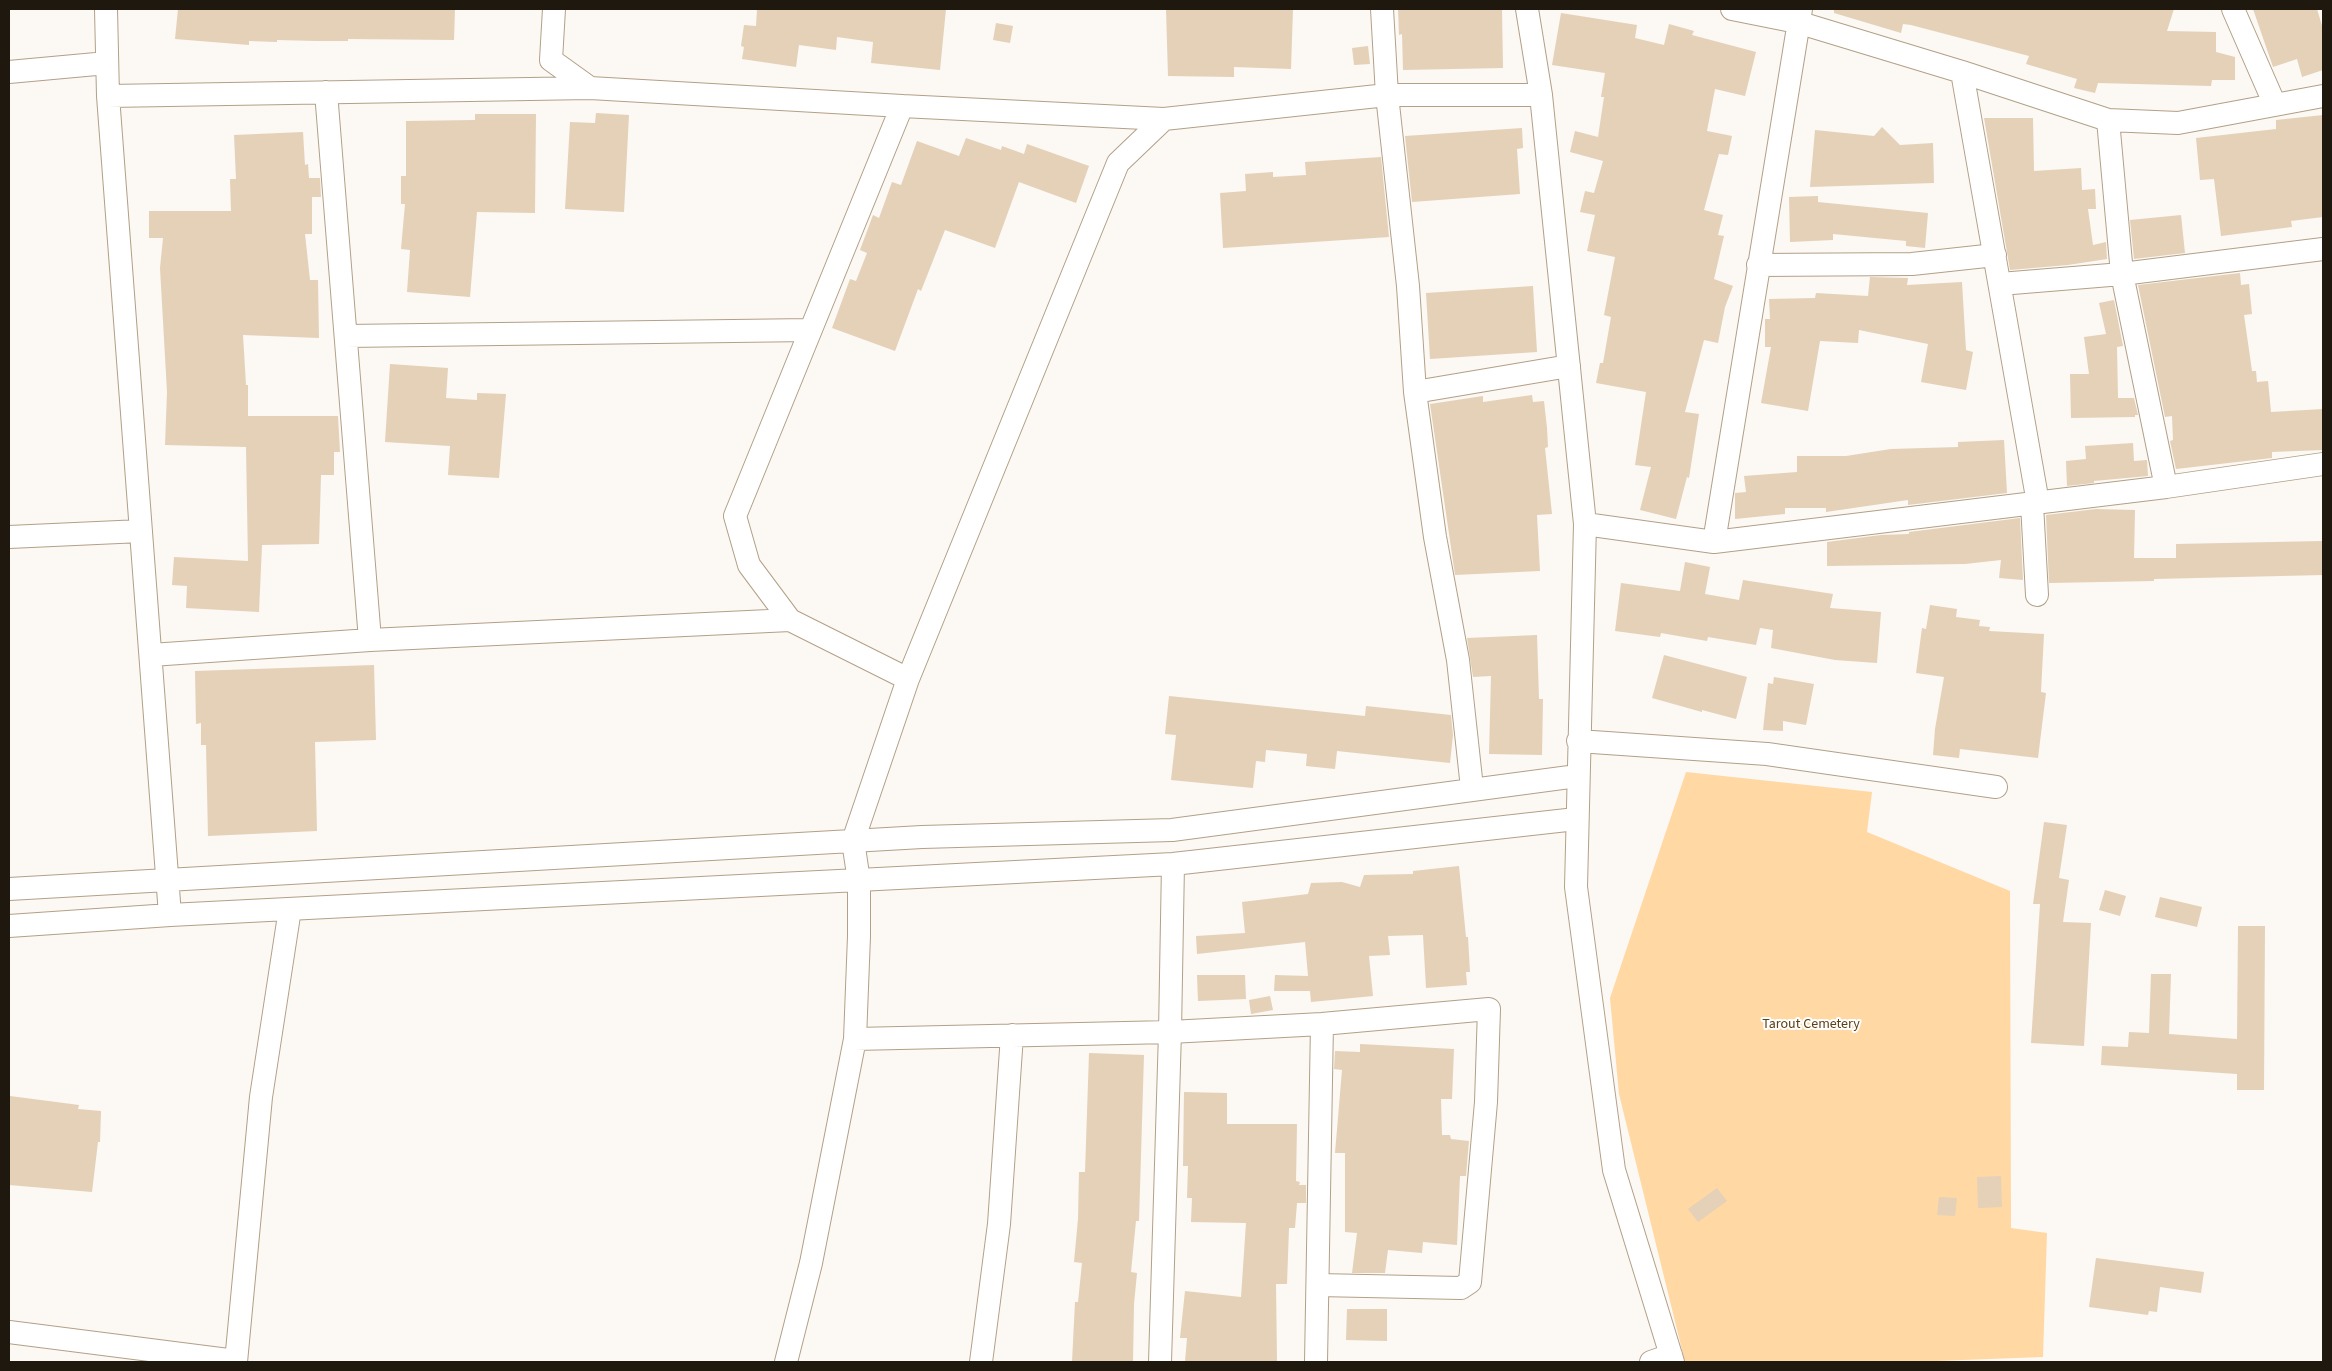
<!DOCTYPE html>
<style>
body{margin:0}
#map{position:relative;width:2332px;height:1371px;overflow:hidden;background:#fcf8f3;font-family:"Source Sans 3",sans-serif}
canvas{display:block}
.frame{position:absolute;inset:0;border:10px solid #1e180e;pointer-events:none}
</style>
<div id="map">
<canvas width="2332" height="1371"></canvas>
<div class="frame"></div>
</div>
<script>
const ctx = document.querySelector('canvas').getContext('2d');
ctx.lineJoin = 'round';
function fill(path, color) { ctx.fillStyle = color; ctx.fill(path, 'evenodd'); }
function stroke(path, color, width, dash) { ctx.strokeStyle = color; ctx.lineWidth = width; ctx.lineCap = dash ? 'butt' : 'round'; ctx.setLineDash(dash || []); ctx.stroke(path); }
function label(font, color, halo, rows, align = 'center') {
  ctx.font = font + ' "Source Sans 3",sans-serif'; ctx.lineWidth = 4; ctx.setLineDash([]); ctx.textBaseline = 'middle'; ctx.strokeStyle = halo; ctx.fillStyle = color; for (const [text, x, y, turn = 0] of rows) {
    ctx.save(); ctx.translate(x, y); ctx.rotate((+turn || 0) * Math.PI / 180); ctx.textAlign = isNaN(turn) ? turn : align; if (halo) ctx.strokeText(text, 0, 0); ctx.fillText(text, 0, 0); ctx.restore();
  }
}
const green = new Path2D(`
 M1686,772L1872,792L1867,832L2010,891L2011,1228L2047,1233L2043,1357L1909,1362H1685L1619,1094L1610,998Z`);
const building = new Path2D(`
 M178,9H455L454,40L348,39V41H316L277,40V42L249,41V45L175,39Z
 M757,9H946L940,70L871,63L873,42L837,37L836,50L799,45L796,67L742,59L744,47L741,46L744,25L756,26Z
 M1166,9H1293L1291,69L1234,67V77L1168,76Z
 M1398,9H1502L1503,68L1403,70L1402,34L1399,35Z
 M1834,9H2174L2167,31L2216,32V52L2235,57V80H2212L2211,86L2098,83L2095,93L2074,88L2077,79L2026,64L2029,56L1911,25L1903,24L1901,33L1834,13Z
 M2253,9H2317L2323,29V70L2302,77L2297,59L2273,67Z
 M1561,13L1637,25L1635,38L1664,45L1669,24L1694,31L1692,35L1756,52L1745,96L1715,89L1707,131L1732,136L1728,155L1719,154L1704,210L1723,215L1718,235L1724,236L1714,279L1733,286L1725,307L1718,343L1704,340L1685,412L1699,414L1689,478L1687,477L1676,519L1640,510L1651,467L1635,465L1646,392L1596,383L1600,363H1603L1611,317L1604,315L1615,257L1587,251L1595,215L1580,212L1585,191L1594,193L1603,161L1570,152L1575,131L1598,137L1604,97H1601L1605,73L1552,65Z
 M996,23L1013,26L1010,43L993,40Z
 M1368,46L1370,64L1354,65L1352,48Z
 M596,113L629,115L624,212L565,209L570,122L595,123Z
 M475,114H536L535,213L477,212L470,297L407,292L410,250L401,249L405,204H401V176H406V121L475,120Z
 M2323,115V217L2291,221L2292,227L2221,236L2214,179L2200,180L2196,138L2276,129V120Z
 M1984,118H2033L2034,171L2081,168L2082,190L2095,189L2096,209H2088L2093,245L2106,242L2107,259L2068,265L2010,270Z
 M1882,127L1900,145L1933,143L1934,183L1810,187L1815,130L1874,136Z
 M1522,128L1523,148L1517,149L1520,194L1412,202L1405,136Z
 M303,132L305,165L308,164L309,178H320L321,197H312V234H305L310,280H318L319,338L243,335L246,385H248V416H338L340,452H334V475H321L319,544L262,545L259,612L186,608L187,586L172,585L174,557L248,561L246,447L165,445L167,392L160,268L163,238H149V211H231L230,179H236L234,135Z
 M966,138L1001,150L1002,146L1024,154L1027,144L1089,166L1076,203L1019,182L995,248L945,230L921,291L918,289L895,351L832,328L850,279L856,281L867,253L860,250L873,215L879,218L892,182L901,185L917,141L959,156Z
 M1381,157L1389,237L1223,248L1220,193L1246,191L1245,174L1273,172V177L1306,175L1305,162Z
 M1818,196V202L1928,213L1925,248L1906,246V241L1833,234V240L1790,242L1789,197Z
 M2181,215L2185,253L2134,259L2130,220Z
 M2240,273L2241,285L2249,284L2252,314L2244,315L2252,371H2256L2257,382L2268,381L2271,412L2323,409V450L2272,452V458L2176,469L2170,441L2173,440L2172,416L2165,417L2138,285Z
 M1870,277L1908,278L1907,285L1962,282L1966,350L1973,352L1966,390L1921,382L1928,344L1859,330L1858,343L1820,341L1808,411L1761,403L1771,347H1765V319H1770L1769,299L1815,298L1816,293L1868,296Z
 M1533,286L1537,352L1430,359L1426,293Z
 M2114,300L2123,346L2117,347L2118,398H2134L2138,415H2135V417L2071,418L2070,374H2089L2084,337L2106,334L2099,303Z
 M390,364L448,368L446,398L477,400V393L506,394L499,478L448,475L450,446L385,442Z
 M1532,395L1533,402L1544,401L1547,428L1548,447L1545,448L1552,514L1537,515L1540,571L1455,575L1430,404L1483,396V402Z
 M2004,440L2007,493L1908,505V500L1826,512V508H1785V514L1735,519V493L1746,492L1744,476L1797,472V456H1846L1891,449L1958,447V442Z
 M2133,443L2134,461L2147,460L2148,476L2094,481V483L2067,486L2066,461L2086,459L2085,446Z
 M2096,509L2135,510L2134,558H2176V544L2323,541V575L2154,579V581L2049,583L2046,515Z
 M2020,518L2023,580L1999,578L2001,560L1965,564L1827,566V542L1881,535L1909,534V532Z
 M1685,562L1710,567L1705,594L1739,600L1743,580L1833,594L1830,608L1881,612L1877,663L1835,660L1771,648L1773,630L1760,628L1756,645L1708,637L1707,641L1661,633L1660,637L1615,631L1621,583L1680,591Z
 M1930,605L1957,609L1956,617L1980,620L1979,626L1990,627L1989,631L2044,634L2041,692L2046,693L2038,758L1960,749L1959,758L1933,755L1935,729L1944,677L1916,673L1922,628L1926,629Z
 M1537,635L1539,699H1543L1542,755L1489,754L1491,676L1473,677L1467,638Z
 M1664,655L1747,677L1736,719L1702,710V712L1652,698Z
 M374,665L376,740L315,742L317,831L208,836L206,745H201V723L196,724L195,671Z
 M1774,677L1814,684L1806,725L1783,721V731L1763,730L1768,683L1773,684Z
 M1169,696L1365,716L1366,706L1451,715L1453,735L1450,763L1337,751L1335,769L1306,766L1307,754L1266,750L1265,762L1256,761L1253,788L1171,780L1176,735L1165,734Z
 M2044,822L2067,825L2059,878L2069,880L2063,922L2091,923L2084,1046L2031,1043L2040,904H2033Z
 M1459,866L1466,937H1468L1470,972H1466L1467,985L1426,988L1423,935L1388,936L1390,955L1369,956L1373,996L1311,1002L1310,991H1274L1275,975L1308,976L1305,942L1197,954L1196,936L1245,933L1242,902L1308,894L1311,883L1342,882L1360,887L1364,875L1413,874V871Z
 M2105,890L2126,896L2120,916L2099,910Z
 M2160,897L2202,907L2197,927L2155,917Z
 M2238,926H2265L2264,1090H2237V1074L2101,1065L2102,1046L2128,1047L2129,1032L2149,1033L2151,974H2171L2169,1034L2237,1039Z
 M1197,975H1245L1246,999L1198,1001Z
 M1270,996L1273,1010L1251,1014L1249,1000Z
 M1360,1044L1454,1049L1452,1099H1441L1442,1135H1450L1451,1139L1469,1141L1466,1176H1460L1457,1245L1423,1242L1422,1253L1388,1250L1385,1273H1352L1357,1233L1345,1232V1153H1335L1342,1070L1334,1069L1335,1051L1360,1052Z
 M1089,1053L1144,1055L1139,1221H1136L1131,1272L1137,1273L1134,1304L1133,1362H1072L1075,1302H1078L1082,1263L1074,1262L1078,1219L1079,1172H1085Z
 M1184,1092L1227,1093V1124H1297L1296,1181L1300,1182L1299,1185H1306V1203H1297L1295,1228H1289L1287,1284H1276L1277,1362H1185L1187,1338H1180L1185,1291L1241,1297L1246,1223L1191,1222L1192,1198H1187L1188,1166H1183Z
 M10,1096L79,1105L78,1109L101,1111L100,1142H98L92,1192L9,1185Z
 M2001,1176L2002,1207L1978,1208L1977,1177Z
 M1717,1188L1727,1201L1698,1222L1688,1209Z
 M1939,1197L1957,1198L1955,1216L1937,1215Z
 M2096,1258L2204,1272L2201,1293L2160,1287L2157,1312L2149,1311L2148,1315L2089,1307Z
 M1347,1309H1387V1341L1346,1340Z`);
const street = new Path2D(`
 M106,9L108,96L170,915
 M554,9L551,60L590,88L902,106
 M1382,9L1387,95L1408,286L1415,392L1435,537L1458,660L1472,788
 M1527,9L1541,95L1585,524L1576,887L1614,1170L1673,1362
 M1732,9L1797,22L1962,72L2108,120L2178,123L2323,96
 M2233,9L2275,105
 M9,72L107,63
 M1962,72L2038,503
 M326,92L370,640
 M108,96L590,88
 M1758,265L1912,264L1995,255
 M2000,284L2122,274L2108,120
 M346,336L810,330
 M1415,392L1569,366
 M2166,487L2122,274L2323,249
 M2032,504L2037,595
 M1585,524L1714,542L2166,487L2323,464
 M9,537L141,531
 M1714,542L1801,9
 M151,655L370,640L790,620
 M908,679L790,620L749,565L735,516L902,106L1164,119
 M1578,741L1767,754L1996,787
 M9,889L922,837L1172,830L1577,776
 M9,926L170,915L1173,864L1576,819
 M855,1039L1170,1032L1173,864
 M9,1332L236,1361
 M236,1362L261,1097L290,909
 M786,1362L811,1263L855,1039L859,936V881L853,841L908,679L1118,163L1164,119L1387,95H1541
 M981,1362L999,1224L1012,1035
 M1160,1362L1170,1032L1322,1024L1489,1009L1486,1102L1470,1282L1461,1288L1318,1285
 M1316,1362L1322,1024
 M1651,1362L1671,1355`);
const parkNames = [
 ["Tarout Cemetery",1811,1025]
];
fill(green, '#ffd8a4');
fill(building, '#e4d1b8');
stroke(street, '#b2a088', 24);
stroke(street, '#fff', 22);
label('14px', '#5d4014', '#fff', parkNames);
</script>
